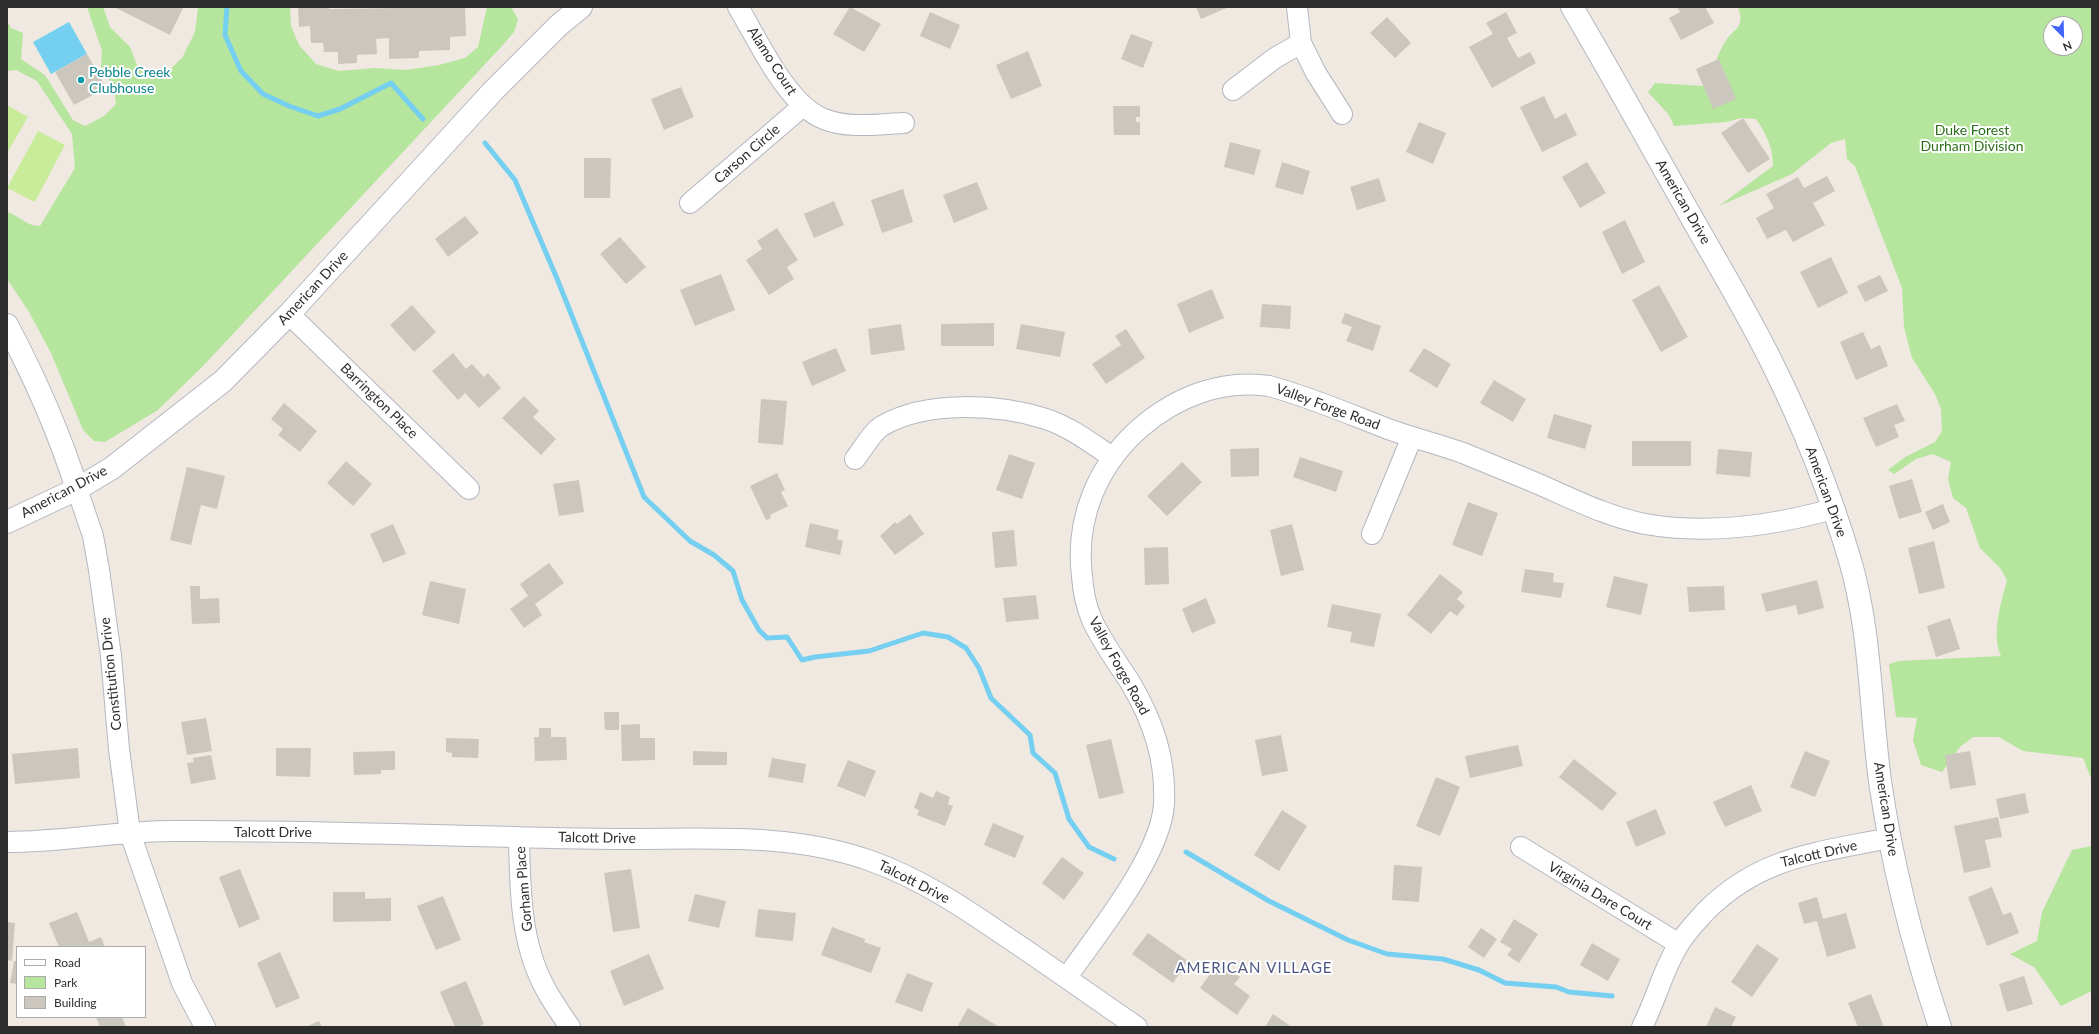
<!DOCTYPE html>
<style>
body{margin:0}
#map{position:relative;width:2099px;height:1034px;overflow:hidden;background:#efe9e1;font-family:Lato,sans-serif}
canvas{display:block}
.frame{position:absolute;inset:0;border:8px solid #2e2e2e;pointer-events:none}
.legend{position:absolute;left:16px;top:946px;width:130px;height:72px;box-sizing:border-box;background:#fff;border:1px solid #ababab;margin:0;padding:5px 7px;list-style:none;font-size:12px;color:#2e2e2e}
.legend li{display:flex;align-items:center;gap:8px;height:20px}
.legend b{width:20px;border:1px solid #ababab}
.north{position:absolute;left:2043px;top:16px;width:40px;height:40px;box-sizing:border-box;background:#fff;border:1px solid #ababab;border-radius:50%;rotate:157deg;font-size:11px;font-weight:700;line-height:16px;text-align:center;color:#2e2e2e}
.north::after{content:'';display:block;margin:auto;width:14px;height:18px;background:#4264fb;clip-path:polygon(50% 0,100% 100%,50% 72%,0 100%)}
</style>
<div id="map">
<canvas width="2099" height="1034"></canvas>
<div class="frame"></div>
<ul class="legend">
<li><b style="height:5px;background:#fff"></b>Road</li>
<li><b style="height:11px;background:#b6e59e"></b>Park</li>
<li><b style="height:11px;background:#cbc7bf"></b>Building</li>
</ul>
<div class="north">N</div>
</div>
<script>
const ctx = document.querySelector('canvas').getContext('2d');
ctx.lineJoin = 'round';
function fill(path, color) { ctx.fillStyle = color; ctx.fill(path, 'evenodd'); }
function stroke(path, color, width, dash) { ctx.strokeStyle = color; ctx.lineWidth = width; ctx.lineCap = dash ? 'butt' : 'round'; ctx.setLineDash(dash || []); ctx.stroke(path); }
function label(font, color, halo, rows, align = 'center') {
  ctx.font = font + ' Lato,sans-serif'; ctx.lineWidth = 4; ctx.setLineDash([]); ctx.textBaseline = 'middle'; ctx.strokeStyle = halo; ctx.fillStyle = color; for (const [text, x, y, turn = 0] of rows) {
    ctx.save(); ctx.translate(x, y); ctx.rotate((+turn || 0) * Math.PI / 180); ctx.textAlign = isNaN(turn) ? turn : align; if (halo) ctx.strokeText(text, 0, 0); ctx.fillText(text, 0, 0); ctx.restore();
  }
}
const green = new Path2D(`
 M87,7H103L110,27L130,47L137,65L148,78L166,73L182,58L195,32L198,7H290L291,26L299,45L316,64L339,71L375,68L406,70L439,65L465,58L478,47L487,7H511L518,19L514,32L502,46L203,366L158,410L105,442L94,441L83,430L51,353L29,312L7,279V212C19,215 27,227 40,226L75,168L72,134L37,81L16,70L7,71V21L11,28L23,33L21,59L45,75L73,120L85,126L104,116L116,104L114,88L101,67L102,51Z
 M1738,7H2092V781L2083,758L2023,751L1999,737H1973L1960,747L1942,772L1921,765L1913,740L1917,718L1896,717L1889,664L1899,661L2001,656C1991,634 2001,603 2007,580L2000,568L1980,548L1966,508L1953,498L1948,479L1951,462L1933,454L1916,459L1894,474L1888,470L1905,457L1935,442L1942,431L1941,409L1935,394L1912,358L1904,327L1902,288L1855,166L1847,159L1845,139L1831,143L1792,174L1719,206L1773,166C1773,147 1766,134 1756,119L1741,118L1726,122L1674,126L1669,115L1648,92L1655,83L1703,86C1714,72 1716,54 1727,39C1730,34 1737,30 1739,25C1742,20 1740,12 1738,7ZM2051,24H2075V48H2051Z
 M2092,846V991L2061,1006L2034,967L2010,954L2037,941L2042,912L2072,850Z`);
const pitch = new Path2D(`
 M7,105L28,117L7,153Z
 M38,131L65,145L35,202L7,188Z`);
const water = new Path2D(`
 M69,22L87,54L51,74L33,42Z`);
const stream = new Path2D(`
 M227,7L225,35L241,71L263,94L289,106L318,116L340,109L391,83L423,119
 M485,143L515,180L558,281L644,497L690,541L714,555L733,571L742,600L759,630L767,638L787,637L802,660L815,657L869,651L923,633L948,637L966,648L979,668L991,698L1030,735L1033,753L1055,773L1069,819L1089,847L1114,859
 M1186,852L1269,901L1348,940L1387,954L1443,959L1479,970L1505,983L1556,987L1569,992L1612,996`);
const building = new Path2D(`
 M114,7H182L183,8L170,35Z
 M298,7H329V9L465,7L466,36L450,37V50L419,51V58L389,59V38L376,39L377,54L357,55V63L338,64V52H324L323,43H311L310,26L299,27Z
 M850,7L881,24L864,52L833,34Z
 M1196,7H1229L1201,19Z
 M1677,7H1705L1714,23L1681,40L1669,18L1680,12Z
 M930,12L960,25L950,49L920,36Z
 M1506,12L1517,33L1507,38L1518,58L1530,52L1536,63L1492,88L1469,47L1493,34L1486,23Z
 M1387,17L1411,43L1395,58L1370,33Z
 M1131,34L1153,42L1143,68L1121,59Z
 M1028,51L1042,86L1011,99L996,65Z
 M87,54L106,88L74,105L55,72Z
 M1719,59L1736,99L1713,109L1696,69Z
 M681,87L694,117L664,130L651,99Z
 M1544,96L1555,119L1566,113L1577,135L1542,152L1520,107Z
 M1113,106H1140V117H1136V122H1140V135H1114Z
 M1743,118L1770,159L1748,173L1721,133Z
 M1419,122L1446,133L1433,164L1406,152Z
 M1230,142L1261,150L1254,175L1224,167Z
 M584,158H611L610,198H584Z
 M1282,162L1310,171L1303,195L1275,187Z
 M1587,162L1606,193L1580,208L1562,177Z
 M1827,176L1835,191L1813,203L1825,225L1793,242L1786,230L1767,239L1756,218L1774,208L1766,194L1798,177L1804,188Z
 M1379,178L1386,201L1357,210L1350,187Z
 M977,182L988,209L954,223L943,195Z
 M903,189L913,222L882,233L871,200Z
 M834,201L844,225L814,238L804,214Z
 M465,216L479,233L448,257L435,239Z
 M1625,220L1645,262L1622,274L1602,232Z
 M777,228L798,260L787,267L794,279L769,295L746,260L762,249L757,241Z
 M620,237L646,267L626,284L600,254Z
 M1831,257L1848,293L1818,308L1800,272Z
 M721,274L735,310L695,326L680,290Z
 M1880,275L1888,291L1865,302L1857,286Z
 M1659,285L1688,337L1661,352L1632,300Z
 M1212,289L1224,318L1189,333L1177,304Z
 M1262,304L1291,306L1290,329L1260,327Z
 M412,305L436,332L414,352L390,325Z
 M1345,313L1381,326L1373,351L1346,341L1352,327L1341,323Z
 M994,323V346H941V324Z
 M901,324L905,350L871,355L868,329Z
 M1021,324L1065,332L1060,357L1016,349Z
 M1126,329L1145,358L1106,384L1092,364L1121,345L1115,336Z
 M1863,332L1871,349L1880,345L1888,366L1856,380L1840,342Z
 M836,348L846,371L812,386L802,362Z
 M1424,348L1451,364L1437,388L1409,371Z
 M453,353L466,369L472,364L484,377L488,373L501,388L479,408L465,393L458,400L432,371Z
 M1494,380L1526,399L1513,422L1480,403Z
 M524,396L539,411L533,417L556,439L541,455L502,418Z
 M761,399L787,401L783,445L758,443Z
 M284,403L317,431L300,452L278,435L283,429L271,419Z
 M1897,404L1905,421L1894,425L1899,437L1876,447L1863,418Z
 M1554,414L1592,425L1585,449L1547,438Z
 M1632,441H1691V466H1632Z
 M1259,448V476L1231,477L1230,449Z
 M1718,449L1752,452L1750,477L1716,474Z
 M1009,454L1035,463L1022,499L996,490Z
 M1300,457L1343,471L1336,492L1293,477Z
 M346,461L372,484L353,506L327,483Z
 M1182,462L1202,482L1167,516L1147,496Z
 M187,467L225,476L217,509L201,505L191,545L170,540Z
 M777,473L785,490L781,492L788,506L770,515L771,518L766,520L750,486Z
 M1912,479L1922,512L1899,519L1889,486Z
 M579,480L584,512L559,516L553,484Z
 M1468,502L1498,513L1482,556L1452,545Z
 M1943,504L1950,522L1933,530L1925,512Z
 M910,514L924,534L895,555L880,536L895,522L897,524Z
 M810,523L839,530L837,539L843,541L840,555L805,547Z
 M393,524L406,554L383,563L370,534Z
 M1292,524L1304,570L1281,576L1270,530Z
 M1014,530L1017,566L995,568L992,532Z
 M1934,541L1945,588L1919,594L1908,548Z
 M1168,547L1169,584L1145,585L1144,548Z
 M549,563L564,583L535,604L542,615L524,628L510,609L528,596L520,584Z
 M1525,569L1554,573L1553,582L1564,583L1561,598L1521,592Z
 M1440,574L1463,592L1457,599L1465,606L1457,616L1450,611L1431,634L1407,615Z
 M1614,576L1648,584L1641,615L1606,607Z
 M1817,580L1824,608L1798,615L1796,605L1766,612L1761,594Z
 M430,581L466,589L459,624L422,615Z
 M190,586H200V599L219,598L220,623L192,624Z
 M1724,586L1725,610L1689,612L1687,587Z
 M1036,595L1039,619L1006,622L1003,598Z
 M1206,598L1216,623L1192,633L1182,609Z
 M1332,604L1381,614L1374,647L1350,642L1352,632L1327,627Z
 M1950,618L1960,649L1936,657L1927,626Z
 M604,712H619V730H605Z
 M206,718L212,751L187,755L181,722Z
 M640,724V738H655V760L622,761L621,725Z
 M539,728H551V737H566L567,760L535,761L534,737H539Z
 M1281,735L1288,771L1262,776L1255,740Z
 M446,738L479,739L478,758L452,757V753L446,752Z
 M1111,739L1124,793L1099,799L1086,745Z
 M1518,745L1523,766L1470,778L1465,756Z
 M78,748L80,778L15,784L12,754Z
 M276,748H311L310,777L276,776Z
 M395,751V770H381V774L354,775L353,752Z
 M693,751L727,752V765H693Z
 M1805,751L1830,761L1815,797L1790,787Z
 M1970,751L1976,785L1950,789L1945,755Z
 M211,755L216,779L191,784L187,763L194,762L193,758Z
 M772,758L806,764L803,783L768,777Z
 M1574,759L1617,793L1602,811L1559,777Z
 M848,760L876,771L865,797L837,786Z
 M1436,777L1460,787L1440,836L1416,826Z
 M1751,785L1762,811L1725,827L1713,802Z
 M936,791L950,797L948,804L953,806L945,826L917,815L919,810L914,808L920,792L933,798Z
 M2025,793L2029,813L2000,819L1996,799Z
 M1656,809L1666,834L1636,847L1626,822Z
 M1282,810L1307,826L1279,871L1254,855Z
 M1998,817L2002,837L1985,840L1991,867L1964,873L1954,826Z
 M993,823L1024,836L1015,858L984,845Z
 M1062,857L1084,873L1064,900L1042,883Z
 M1394,865L1422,867L1419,902L1392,900Z
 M240,869L260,919L239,928L219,877Z
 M631,869L640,928L613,932L604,873Z
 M1992,887L2003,915L2011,912L2019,933L1987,946L1968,897Z
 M333,892H365V899L391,898V921L333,922Z
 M695,894L726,901L719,928L688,921Z
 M443,896L461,940L436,950L417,906Z
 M1817,897L1823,919L1846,913L1856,948L1827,957L1817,921L1804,924L1798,903Z
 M758,909L796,913L793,941L755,937Z
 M77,912L89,942L101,937L105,947H59L49,923Z
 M1514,919L1538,934L1519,963L1507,955L1512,949L1500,942Z
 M7,922L15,923L12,961L7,960Z
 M832,927L865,939L864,942L881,948L871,973L821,955Z
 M1481,928L1497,939L1484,958L1468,947Z
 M1148,933L1188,961L1173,983L1132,954Z
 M1592,943L1620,959L1608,981L1580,965Z
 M1757,944L1779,959L1752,997L1731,982Z
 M280,952L300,998L276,1008L257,963Z
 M649,954L664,989L624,1006L610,971Z
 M14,961H17V984L10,983Z
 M1219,962L1240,977L1234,984L1250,996L1237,1015L1200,988Z
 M907,973L933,983L922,1012L895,1002Z
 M2024,976L2033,1004L2007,1012L1999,984Z
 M466,981L484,1024L478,1027H455L440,992Z
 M1871,994L1884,1027H1858L1848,1003Z
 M1715,1007L1736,1017L1731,1027H1706Z
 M968,1008L999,1027H957Z
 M1273,1014L1292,1027H1265Z
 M96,1017H122L126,1027H100Z
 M319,1021L322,1027H305Z`);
const street = new Path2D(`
 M738,7C758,40 787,105 824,119C848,129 879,124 904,123
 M1297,7L1301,43L1316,73L1342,114
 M1233,90L1275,58L1301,43
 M690,203L803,106
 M289,314L469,489
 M855,459C862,450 873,431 882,426C926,400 999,404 1046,419C1070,427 1091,443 1112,457
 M77,489L93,536L99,570L111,656L119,749L130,833L182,983L205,1027
 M1372,534L1412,437
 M519,837C520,886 520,941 544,986C551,1000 561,1014 570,1027
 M7,842C63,842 117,831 173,831C319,830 466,837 612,839C698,840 788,831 871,861C919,878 963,907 1005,936C1050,966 1093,997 1137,1027
 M1521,847L1679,944
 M1067,977C1097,934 1161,856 1164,804C1166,758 1153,721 1130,682C1117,662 1102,642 1092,620C1086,606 1083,592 1082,576C1075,519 1097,466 1140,428C1176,397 1221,379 1269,386C1310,397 1349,414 1388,429C1413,438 1438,444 1463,453C1483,461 1504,470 1524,478C1564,494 1603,516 1645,524C1708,535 1772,526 1833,509
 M1642,1027C1656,1000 1663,969 1679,944C1686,932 1697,921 1706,911C1761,856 1818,853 1889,838`);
const secondary = new Path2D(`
 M1572,7C1612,75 1650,144 1689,213C1717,263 1747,312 1772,363C1803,425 1829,490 1849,557C1871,629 1870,707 1880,781C1892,865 1913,946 1940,1027
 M7,325C35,378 59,432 77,489
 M7,522L77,489L112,468L223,381L289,314L493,91L559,25L581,7`);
const markers = [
 [81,80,4,"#0f9aa8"]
];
const streetNames = [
 ["Alamo Court",772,61,57],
 ["Carson Circle",747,154,-41],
 ["American Drive",1683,202,60],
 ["American Drive",313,288,-47],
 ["Barrington Place",379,401,44],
 ["Valley Forge Road",1328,407,20],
 ["American Drive",64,492,-28],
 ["American Drive",1826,492,70],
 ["Valley Forge Road",1119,666,61],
 ["Constitution Drive",111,674,-96],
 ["American Drive",1886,809,81],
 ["Talcott Drive",273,832],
 ["Talcott Drive",597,838,1],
 ["Talcott Drive",1819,854,-13],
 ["Talcott Drive",914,882,27],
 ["Gorham Place",524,889,-95],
 ["Virginia Dare Court",1600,896,31]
];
const cultureNames = [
 ["Pebble Creek",89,72],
 ["Clubhouse",89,88]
];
const parkNames = [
 ["Duke Forest",1972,130],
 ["Durham Division",1972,146]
];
const neighbourhoodNames = [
 ["AMERICAN VILLAGE",1254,968]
];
fill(green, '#b6e59e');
fill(pitch, '#c9ec9a');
fill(water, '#75cff0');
stroke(stream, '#75cff0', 5);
fill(building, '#cbc7bf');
stroke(street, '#b4b7c1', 22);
stroke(secondary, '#b4b7c1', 24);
stroke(street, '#fff', 20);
stroke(secondary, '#fff', 22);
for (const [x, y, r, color] of markers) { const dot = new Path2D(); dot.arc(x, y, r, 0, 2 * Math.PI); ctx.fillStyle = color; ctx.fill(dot); stroke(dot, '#fff', 1.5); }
label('14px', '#2e2e2e', '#fff', streetNames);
label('14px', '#0d838f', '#fff', cultureNames, 'left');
label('14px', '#2c6e1b', '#fff', parkNames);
ctx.letterSpacing = '1px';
label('15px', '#4d5680', '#fff', neighbourhoodNames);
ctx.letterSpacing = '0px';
</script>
